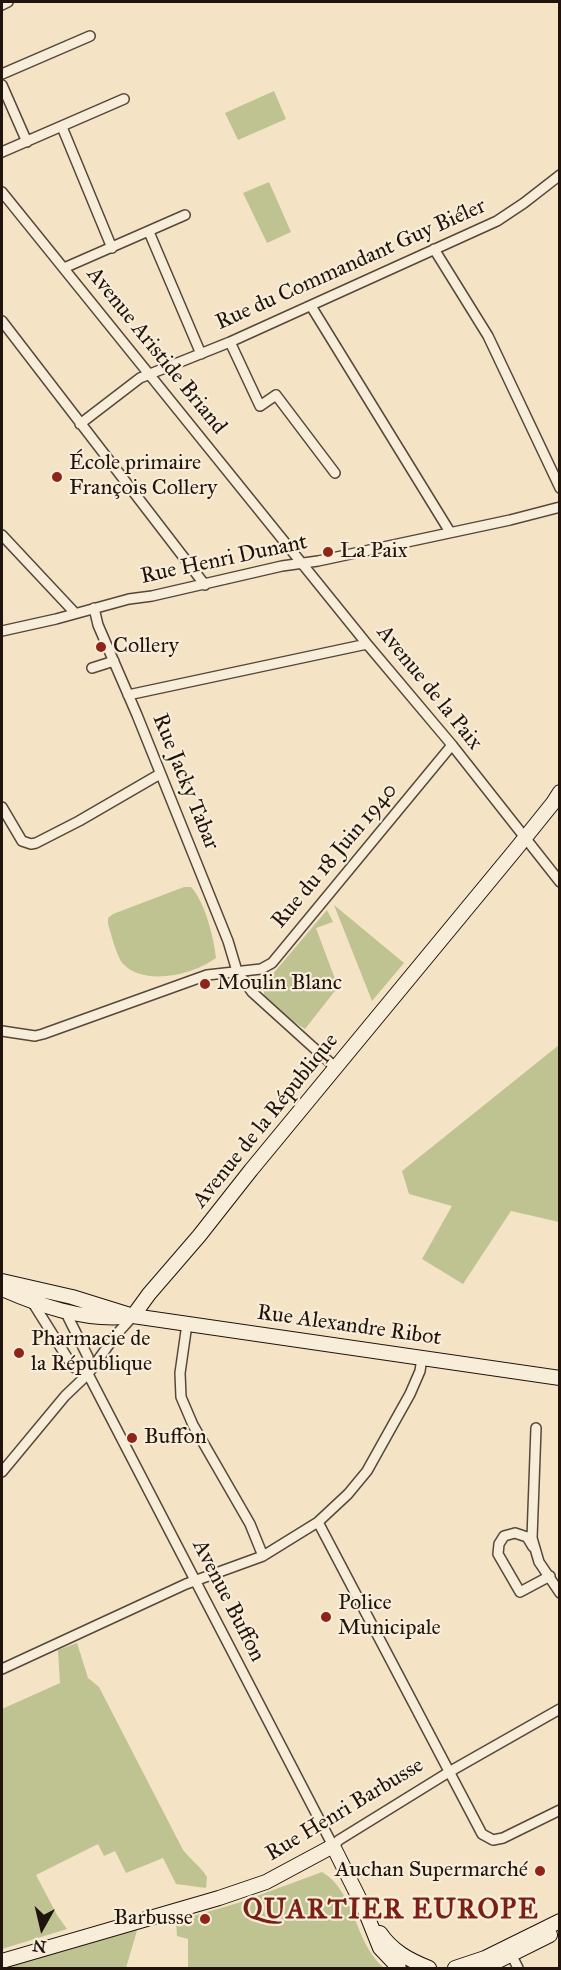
<!DOCTYPE html>
<meta charset="utf-8">
<style>
body{margin:0}
#map{position:relative;width:561px;height:1970px;overflow:hidden;background:#f4e3c5;font-family:"IM FELL Great Primer",serif}
canvas{display:block}
.frame{position:absolute;inset:0;border:3px solid #20140d;pointer-events:none}
.north{position:absolute;left:12px;top:1898px;width:60px;height:60px;-webkit-text-stroke:4px #f8edd9;paint-order:stroke;rotate:188deg;font-size:16px;font-weight:700;line-height:24px;text-align:center;color:#20140d}
.north::after{content:'';display:block;margin:auto;width:21px;height:27px;background:#20140d;clip-path:polygon(50% 0,100% 100%,50% 72%,0 100%)}
</style>
<div id="map">
<canvas width="561" height="1970"></canvas>
<div class="frame"></div>
<div class="north">N</div>
</div>
<script>
const ctx = document.querySelector('canvas').getContext('2d');
ctx.lineJoin = 'round';
function fill(path, color) { ctx.fillStyle = color; ctx.fill(path, 'evenodd'); }
function stroke(path, color, width, dash) { ctx.strokeStyle = color; ctx.lineWidth = width; ctx.lineCap = dash ? 'butt' : 'round'; ctx.setLineDash(dash || []); ctx.stroke(path); }
function label(font, color, halo, rows, align = 'center') {
  ctx.font = font + ' "IM FELL Great Primer",serif'; ctx.lineWidth = 4.5; ctx.setLineDash([]); ctx.textBaseline = 'middle'; ctx.strokeStyle = halo; ctx.fillStyle = color; for (const [text, x, y, turn = 0] of rows) {
    ctx.save(); ctx.translate(x, y); ctx.rotate((+turn || 0) * Math.PI / 180); ctx.textAlign = isNaN(turn) ? turn : align; if (halo) ctx.strokeText(text, 0, 0); ctx.fillText(text, 0, 0); ctx.restore();
  }
}
const green = new Path2D(`
 M274,91L286,119L238,140L225,113Z
 M269,182L291,232L267,243L243,193Z
 M184,887H191C205,902 214,938 216,958C195,974 145,987 123,964C117,957 111,934 108,924V918L113,914Z
 M334,905L404,963L372,1001Z
 M327,910L333,922L316,928L338,987L305,1029C295,1022 265,1004 264,993C264,987 268,981 272,975Z
 M559,1045V1222L511,1211L463,1284L422,1259L452,1206L409,1194L402,1171Z
 M77,1643L88,1678L99,1687L183,1850C191,1860 200,1866 207,1877L206,1888L176,1884L163,1858L126,1873L115,1851L104,1856L98,1844L36,1875L57,1915L67,1929L2,1949V1709L60,1683L58,1650Z
 M322,1872C356,1892 354,1943 384,1968H188V1939L177,1936L176,1921L238,1903Z
 M138,1927L126,1968H2V1966Z`);
const street = new Path2D(`
 M2,5L8,2
 M2,74L90,36
 M2,85L27,142
 M62,127L112,248
 M2,152L124,99
 M2,192L367,644L452,745L560,882
 M149,232L201,354
 M434,249L488,336L560,488
 M64,268L185,215
 M311,306L450,532
 M2,321L205,585
 M230,342L260,406L276,395L335,473
 M80,424L140,378L230,342L497,221L524,203L560,175
 M2,535L75,613
 M94,608L98,625L137,715L228,941L237,971L252,992L336,1068
 M2,631L56,619L129,599L152,596L282,566L318,561L510,520L560,507
 M92,668L114,661
 M128,695L367,644
 M2,807L22,841L31,844L36,843L79,821L160,774
 M2,1031L35,1036L43,1034L207,975L261,969L272,963L452,745
 M33,1303L73,1367L88,1374
 M64,1309L88,1357V1374L333,1846L339,1840L449,1772L560,1709
 M187,1324L180,1373L181,1397L193,1425L250,1524L263,1556
 M536,1428L532,1538L539,1562L560,1593
 M2,1472L65,1396L88,1374L115,1336L133,1316
 M318,1522L482,1834L493,1840L503,1838L560,1810
 M533,1547L527,1537L515,1533L504,1536L499,1544L498,1554L520,1592L550,1576
 M2,1669L186,1584L263,1556L318,1522L348,1494L367,1471L410,1394L420,1371L422,1358
 M510,1952L518,1968`);
const secondary = new Path2D(`
 M2,1281L72,1297L133,1316L560,1378
 M2,1289C41,1306 81,1320 125,1317
 M133,1316L149,1294L199,1236L251,1170L516,849L553,803L560,792
 M380,1933C392,1951 409,1960 429,1968
 M2,1961L219,1898L266,1882L333,1846L364,1908L380,1948L399,1968
 M455,1968L485,1958L560,1921
 M484,1968L550,1935`);
const markers = [
 [57,477,6,"#8f2418"],
 [328,552,6,"#8f2418"],
 [101,647,6,"#8f2418"],
 [205,984,6,"#8f2418"],
 [19,1353,6,"#8f2418"],
 [132,1438,6,"#8f2418"],
 [326,1617,6,"#8f2418"],
 [540,1871,6,"#8f2418"],
 [205,1919,6,"#8f2418"]
];
const streetNames = [
 ["Rue du Commandant Guy Biéler",351,265,-24],
 ["Avenue Aristide Briand",156,351,51],
 ["Rue Henri Dunant",224,560,-12],
 ["Avenue de la Paix",429,688,51],
 ["Rue Jacky Tabar",185,782,68],
 ["Rue du 18 Juin 1940",335,856,-50],
 ["Avenue de la République",266,1121,-51],
 ["Rue Alexandre Ribot",349,1326,8],
 ["Avenue Buffon",228,1601,63],
 ["Rue Henri Barbusse",345,1810,-31]
];
const poiNames = [
 ["École primaire",69,464],
 ["François Collery",69,489],
 ["La Paix",340,552],
 ["Collery",113,647],
 ["Moulin Blanc",217,984],
 ["Pharmacie de",31,1340],
 ["la République",31,1365],
 ["Buffon",144,1438],
 ["Police",338,1604],
 ["Municipale",338,1629],
 ["Auchan Supermarché",528,1871,"right"],
 ["Barbusse",193,1919,"right"]
];
const districtNames = [
 ["QUARTIER EUROPE",391,1911]
];
fill(green, '#bfc392');
stroke(street, '#55483b', 12);
stroke(secondary, '#20140d', 16);
stroke(street, '#f8edd9', 9);
stroke(secondary, '#f8edd9', 14);
for (const [x, y, r, color] of markers) { const dot = new Path2D(); dot.arc(x, y, r, 0, 2 * Math.PI); ctx.fillStyle = color; ctx.fill(dot); stroke(dot, '#f8edd9', 2); }
label('22px', '#20140d', '#f8edd9', streetNames);
label('22px', '#20140d', '#f8edd9', poiNames, 'left');
ctx.letterSpacing = '1.5px';
label('bold 28px', '#7a1f14', '#f8edd9', districtNames);
ctx.letterSpacing = '0px';
</script>
